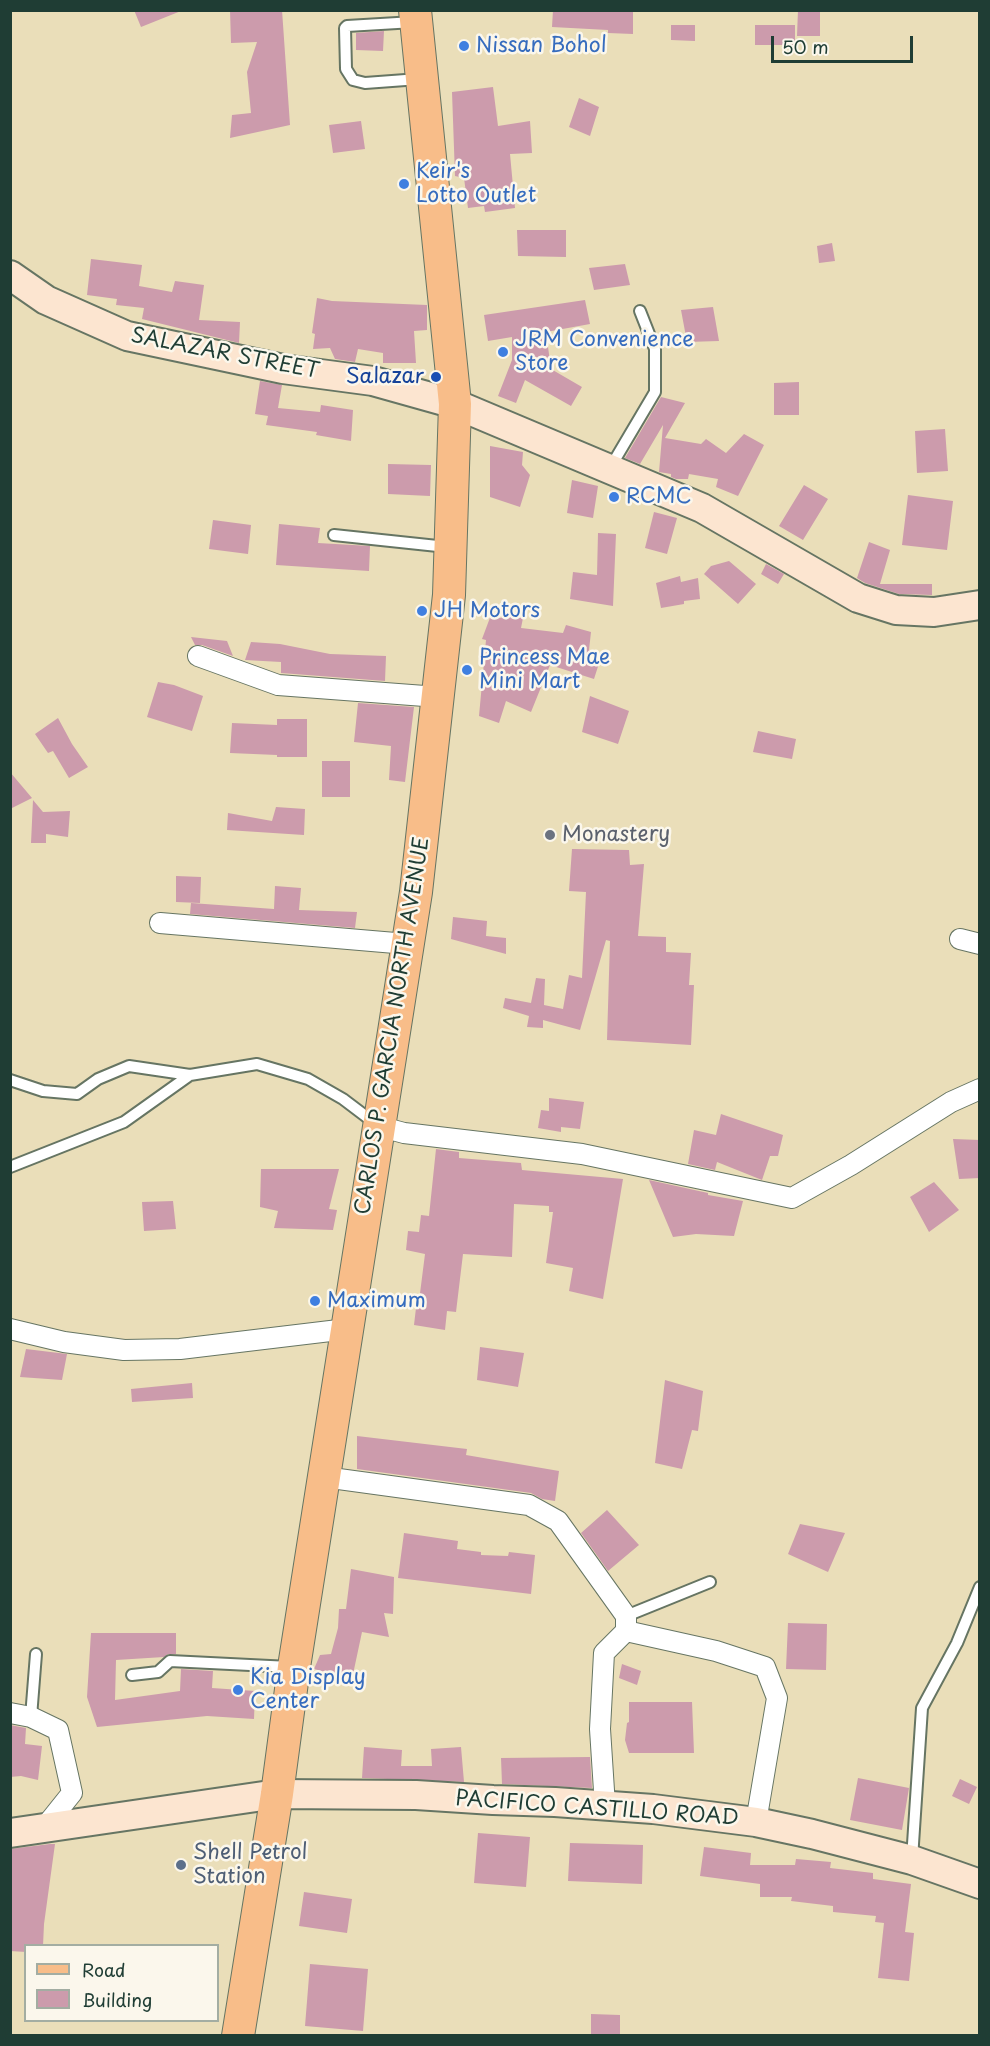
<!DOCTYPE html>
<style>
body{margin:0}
#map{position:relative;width:990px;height:2046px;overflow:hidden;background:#eadeb9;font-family:"Playpen Sans",sans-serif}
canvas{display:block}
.frame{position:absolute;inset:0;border:12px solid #1f3d34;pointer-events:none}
.legend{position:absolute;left:24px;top:1944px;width:195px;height:78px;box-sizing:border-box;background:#fbf7ec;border:2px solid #a3ada2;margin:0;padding:8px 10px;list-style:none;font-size:18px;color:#1f3d34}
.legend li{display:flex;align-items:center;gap:12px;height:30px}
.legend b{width:30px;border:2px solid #a3ada2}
.scale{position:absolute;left:771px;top:36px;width:142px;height:27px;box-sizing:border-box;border:3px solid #1f3d34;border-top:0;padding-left:8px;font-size:18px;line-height:21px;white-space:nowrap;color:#1f3d34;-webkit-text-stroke:4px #fbf7ec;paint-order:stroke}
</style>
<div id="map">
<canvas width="990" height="2046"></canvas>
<div class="frame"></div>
<ul class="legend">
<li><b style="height:8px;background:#f8bd89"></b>Road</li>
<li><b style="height:16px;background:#cc9bac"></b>Building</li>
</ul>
<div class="scale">50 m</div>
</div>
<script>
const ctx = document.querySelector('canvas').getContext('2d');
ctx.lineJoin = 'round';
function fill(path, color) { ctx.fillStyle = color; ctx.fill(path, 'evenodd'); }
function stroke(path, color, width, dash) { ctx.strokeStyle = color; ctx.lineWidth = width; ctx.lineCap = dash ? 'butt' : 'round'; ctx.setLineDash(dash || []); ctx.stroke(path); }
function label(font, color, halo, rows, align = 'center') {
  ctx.font = font + ' "Playpen Sans",sans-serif'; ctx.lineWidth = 5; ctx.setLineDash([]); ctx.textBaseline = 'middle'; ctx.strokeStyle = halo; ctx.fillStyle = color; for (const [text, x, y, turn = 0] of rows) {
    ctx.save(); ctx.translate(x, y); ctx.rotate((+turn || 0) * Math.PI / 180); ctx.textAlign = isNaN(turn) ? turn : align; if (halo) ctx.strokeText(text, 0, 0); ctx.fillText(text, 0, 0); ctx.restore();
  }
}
const building = new Path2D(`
 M134,10H181V11L141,27Z
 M230,10H282L290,125L230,138L232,115L251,113L247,72L257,42L231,43Z
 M553,10H633V34L608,33V30L552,27Z
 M798,10H820V36H797Z
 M671,25H695V41L671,40Z
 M755,25H795V45H755Z
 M384,31L383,51L356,50V33Z
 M493,87L498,126L530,121L532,153L510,154L515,208L485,212L484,206L468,208L464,178L455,176L452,92Z
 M579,98L599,107L590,136L569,127Z
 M361,121L365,149L333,153L329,125Z
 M517,230H566V257L518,256Z
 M832,243L835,261L819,263L817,246Z
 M91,259L142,265L139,286L172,292L175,281L204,285L199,320L240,322L239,343L142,319L144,308L116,305L117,299L87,295Z
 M625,264L630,285L594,290L589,268Z
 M317,298L332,301L427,305V330L414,331L416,363H383V353L358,349L355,362L335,359L330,348L313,349L315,334L312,333Z
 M585,300L590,324L546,332L551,369L582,387L571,406L525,380L516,403L498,396L512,360V337L488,341L484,315Z
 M713,307L719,341L687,342L681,310Z
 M260,381L282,385L278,408L320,412L321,405L353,410L351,441L316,435L317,432L266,425L268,416L255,414Z
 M799,382V415H774V383Z
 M661,397L685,403L665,438L701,444L706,439L726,453L744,434L764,445L738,496L716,487L718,479L689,474L688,479H676L671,477V474L659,472L663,425L640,464L625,458Z
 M945,429L948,471L917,473L915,431Z
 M490,446L523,452L522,465L530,475L520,507L490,497Z
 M388,464L431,465L430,496L388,494Z
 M572,480L598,486L593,518L567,513Z
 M804,485L828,499L803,540L779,526Z
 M908,495L953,501L947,550L902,545Z
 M654,512L677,518L667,554L645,548Z
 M213,520L251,525L248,554L209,549Z
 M279,524L320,528L318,543L370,546L369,571L276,565Z
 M598,533L616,534L613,606L570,599L573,572L597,575Z
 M869,542L890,550L880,584H932V595L899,594L865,583L857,578Z
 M729,561L756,584L738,604L704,574L711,566Z
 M766,564L784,574L778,584L761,574Z
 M680,576L681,582L698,578L700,599L684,601V604L661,608L656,583Z
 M491,615L501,618L504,616L523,618L521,628L563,633L566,625L591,632L589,650L602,654L594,679L550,665L531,712L506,701L499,723L479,716L486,640L482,639Z
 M191,637L227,641L233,656L202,645H195Z
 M251,642L280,644L330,654L386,656L385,681L281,673V662L245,660Z
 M158,682L174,685L203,696L192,731L147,717Z
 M590,696L629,711L618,744L582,732Z
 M358,703L414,707L405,782L389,780L391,746L354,742Z
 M58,718L72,744L88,767L69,778L53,751L48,753L35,734Z
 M277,719H307V757H277V755L230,753L232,723L277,725Z
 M758,731L796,739L792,759L753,752Z
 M322,761H350V797H322Z
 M10,772L32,798L10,809Z
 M33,800L43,812L70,811L68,837L46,834V843H31Z
 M276,807L305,809L304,835L227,830L228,813L272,821Z
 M572,849L629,850L630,865L644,864L638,936L666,937V952L691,953L689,985H694L691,1045L607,1040L610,941L606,940L580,1030L543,1020V1028L527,1027L529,1016L503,1008L505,998L531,1003L536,978L545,979L544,1005L563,1009L569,975L582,978L586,892L569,891Z
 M176,876L201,877L200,903L176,902Z
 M275,886L301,888L299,910L357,912L355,928L190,914L191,903L274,909Z
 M453,917L487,921L486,936L506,938V954L451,939Z
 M549,1098L584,1102L580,1129L561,1127V1132L538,1128L541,1110L549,1111Z
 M721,1114L783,1135L778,1156H770L762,1180L717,1162L715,1170L688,1164L694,1130L716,1135Z
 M953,1139L980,1140V1178L959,1179Z
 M436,1149L459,1152V1158L521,1163L522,1170L623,1179L603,1299L569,1291L573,1268L546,1263L553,1212H549V1206L514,1204L512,1257L463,1254L456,1312L447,1311L445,1330L414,1325L416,1308L418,1309L425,1254L406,1250L408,1231L419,1232L421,1215L429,1216Z
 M261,1169H339L329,1209L337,1210L333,1230L274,1228L278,1211L260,1207Z
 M649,1180L708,1193V1195L743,1201L734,1236L696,1234L673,1237Z
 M934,1182L959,1210L929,1232L910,1197Z
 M173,1201L176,1229L144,1231L142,1202Z
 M480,1347L524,1353L518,1387L477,1380Z
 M26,1349L67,1354L62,1380L20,1377Z
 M665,1380L703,1391L698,1431L692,1430L682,1469L655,1463Z
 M192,1383L193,1398L132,1402L131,1389Z
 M357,1436L467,1449L466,1455L559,1471L555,1501L542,1499L531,1493L357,1469Z
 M607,1510L639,1545L608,1571L581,1533Z
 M800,1524L845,1533L828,1572L788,1554Z
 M404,1533L458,1541L457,1549L481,1552V1555L508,1556L509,1552L535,1555L531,1594L398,1578Z
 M351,1569L394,1577L393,1614L384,1613L389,1637L362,1632L352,1679L314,1669L320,1655L331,1654L338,1628L339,1609H346Z
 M788,1623L827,1624L826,1670L786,1669Z
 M91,1633H176V1654H168L164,1657L116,1660L115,1700L180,1691L181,1669L213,1671L212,1688L255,1691L254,1719L207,1716L97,1727L87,1697Z
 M622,1664L641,1671L637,1685L619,1678Z
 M629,1702H692L694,1753H629L625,1740L627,1723L629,1722Z
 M10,1725L26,1728L25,1744L42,1746L38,1780L21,1776L10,1777Z
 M364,1747L402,1750L401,1766H432L431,1749L461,1747L464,1782L362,1778Z
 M590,1757L592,1788L502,1784L501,1758Z
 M858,1778L909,1788L902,1830L850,1820Z
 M960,1779L977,1787L969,1804L952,1796Z
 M478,1833L530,1837L526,1887L474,1883Z
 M570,1843L643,1845L642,1884L568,1881Z
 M50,1844H55L44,1924L43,1946H26V1952L10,1951L12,1862L10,1849Z
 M704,1847L751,1853L750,1865H795L796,1859L831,1862L830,1868L873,1873V1879L911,1884L905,1932L914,1933L909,1981L878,1978L884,1923L875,1922L876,1916L833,1912V1906L791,1901L792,1897H760V1884L700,1876Z
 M304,1892L352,1899L347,1933L299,1926Z
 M310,1964L368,1969L363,2031L305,2026Z
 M591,2014L620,2015V2036H591Z`);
const lane = new Path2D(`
 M414,22L347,26L345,28L346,69L353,80L365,83L419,79
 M610,468L655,392V349L640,311
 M334,535L447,547
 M10,1080L43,1091L77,1094L98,1079L129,1066L190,1075L257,1064L308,1079L343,1099L376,1124
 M10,1167L124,1122L190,1075
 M626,1616L710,1582
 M132,1675L158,1672L170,1661L290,1667
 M31,1717L36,1654
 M912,1859L922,1708L957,1643L980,1587`);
const street = new Path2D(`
 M198,656L278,685L438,697
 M160,923L407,944
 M960,939L980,944
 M378,1126L404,1133L582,1154L792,1198L851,1165L951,1102L980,1089
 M10,1329L64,1342L124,1350L180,1349L347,1329
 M324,1477L529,1505L558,1521L626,1616V1631
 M10,1713L31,1717L58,1730L72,1793L44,1828
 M605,1806L600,1729L604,1653L626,1631L716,1651L765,1667L777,1698L756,1822`);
const secondary = new Path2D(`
 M10,275L46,300L127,336L283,369L373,381L455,404L702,508L858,598L896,610L934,612L980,605
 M10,1833L277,1794L416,1795L493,1800L555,1802L653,1809L756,1822L812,1834L912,1860L980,1884`);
const primary = new Path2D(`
 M238,2036L277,1794L294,1667L416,892L449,595L455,404L415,10`);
const markers = [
 [464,46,6,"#3f7fe0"],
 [404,184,6,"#3f7fe0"],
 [503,352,6,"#3f7fe0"],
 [436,377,6,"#1a4fb4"],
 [614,497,6,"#3f7fe0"],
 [422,611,6,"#3f7fe0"],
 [467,670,6,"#3f7fe0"],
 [550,835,6,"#6b7280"],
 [315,1301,6,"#3f7fe0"],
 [238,1690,6,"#3f7fe0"],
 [181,1865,6,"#5c6f8a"]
];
const shopNames = [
 ["Nissan Bohol",476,46],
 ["Keir's",416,172],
 ["Lotto Outlet",416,196],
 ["JRM Convenience",515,340],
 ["Store",515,364],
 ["RCMC",626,497],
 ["JH Motors",434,611],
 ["Princess Mae",479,658],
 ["Mini Mart",479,682],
 ["Maximum",327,1301],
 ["Kia Display",250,1678],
 ["Center",250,1702]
];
const streetNames = [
 ["SALAZAR STREET",225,354,11],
 ["CARLOS P. GARCIA NORTH AVENUE",393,1026,-81],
 ["PACIFICO CASTILLO ROAD",597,1809,4]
];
const transitNames = [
 ["Salazar",424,377]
];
const worshipNames = [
 ["Monastery",562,835]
];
const serviceNames = [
 ["Shell Petrol",193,1853],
 ["Station",193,1877]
];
fill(building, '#cc9bac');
stroke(lane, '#667563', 14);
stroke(street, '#667563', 22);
stroke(secondary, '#667563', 32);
stroke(primary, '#667563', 34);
stroke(lane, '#fff', 10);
stroke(street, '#fff', 20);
stroke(secondary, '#fce5d0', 28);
stroke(primary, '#f8bd89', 32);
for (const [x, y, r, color] of markers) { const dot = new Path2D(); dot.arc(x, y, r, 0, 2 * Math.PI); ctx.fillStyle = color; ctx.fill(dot); stroke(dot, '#fbf7ec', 2); }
label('21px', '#366cbe', '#fbf7ec', shopNames, 'left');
label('21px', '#1f3d34', '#fbf7ec', streetNames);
label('21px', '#164399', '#fbf7ec', transitNames, 'right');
label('21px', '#5b616d', '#fbf7ec', worshipNames, 'left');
label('21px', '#4e5e75', '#fbf7ec', serviceNames, 'left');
</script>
